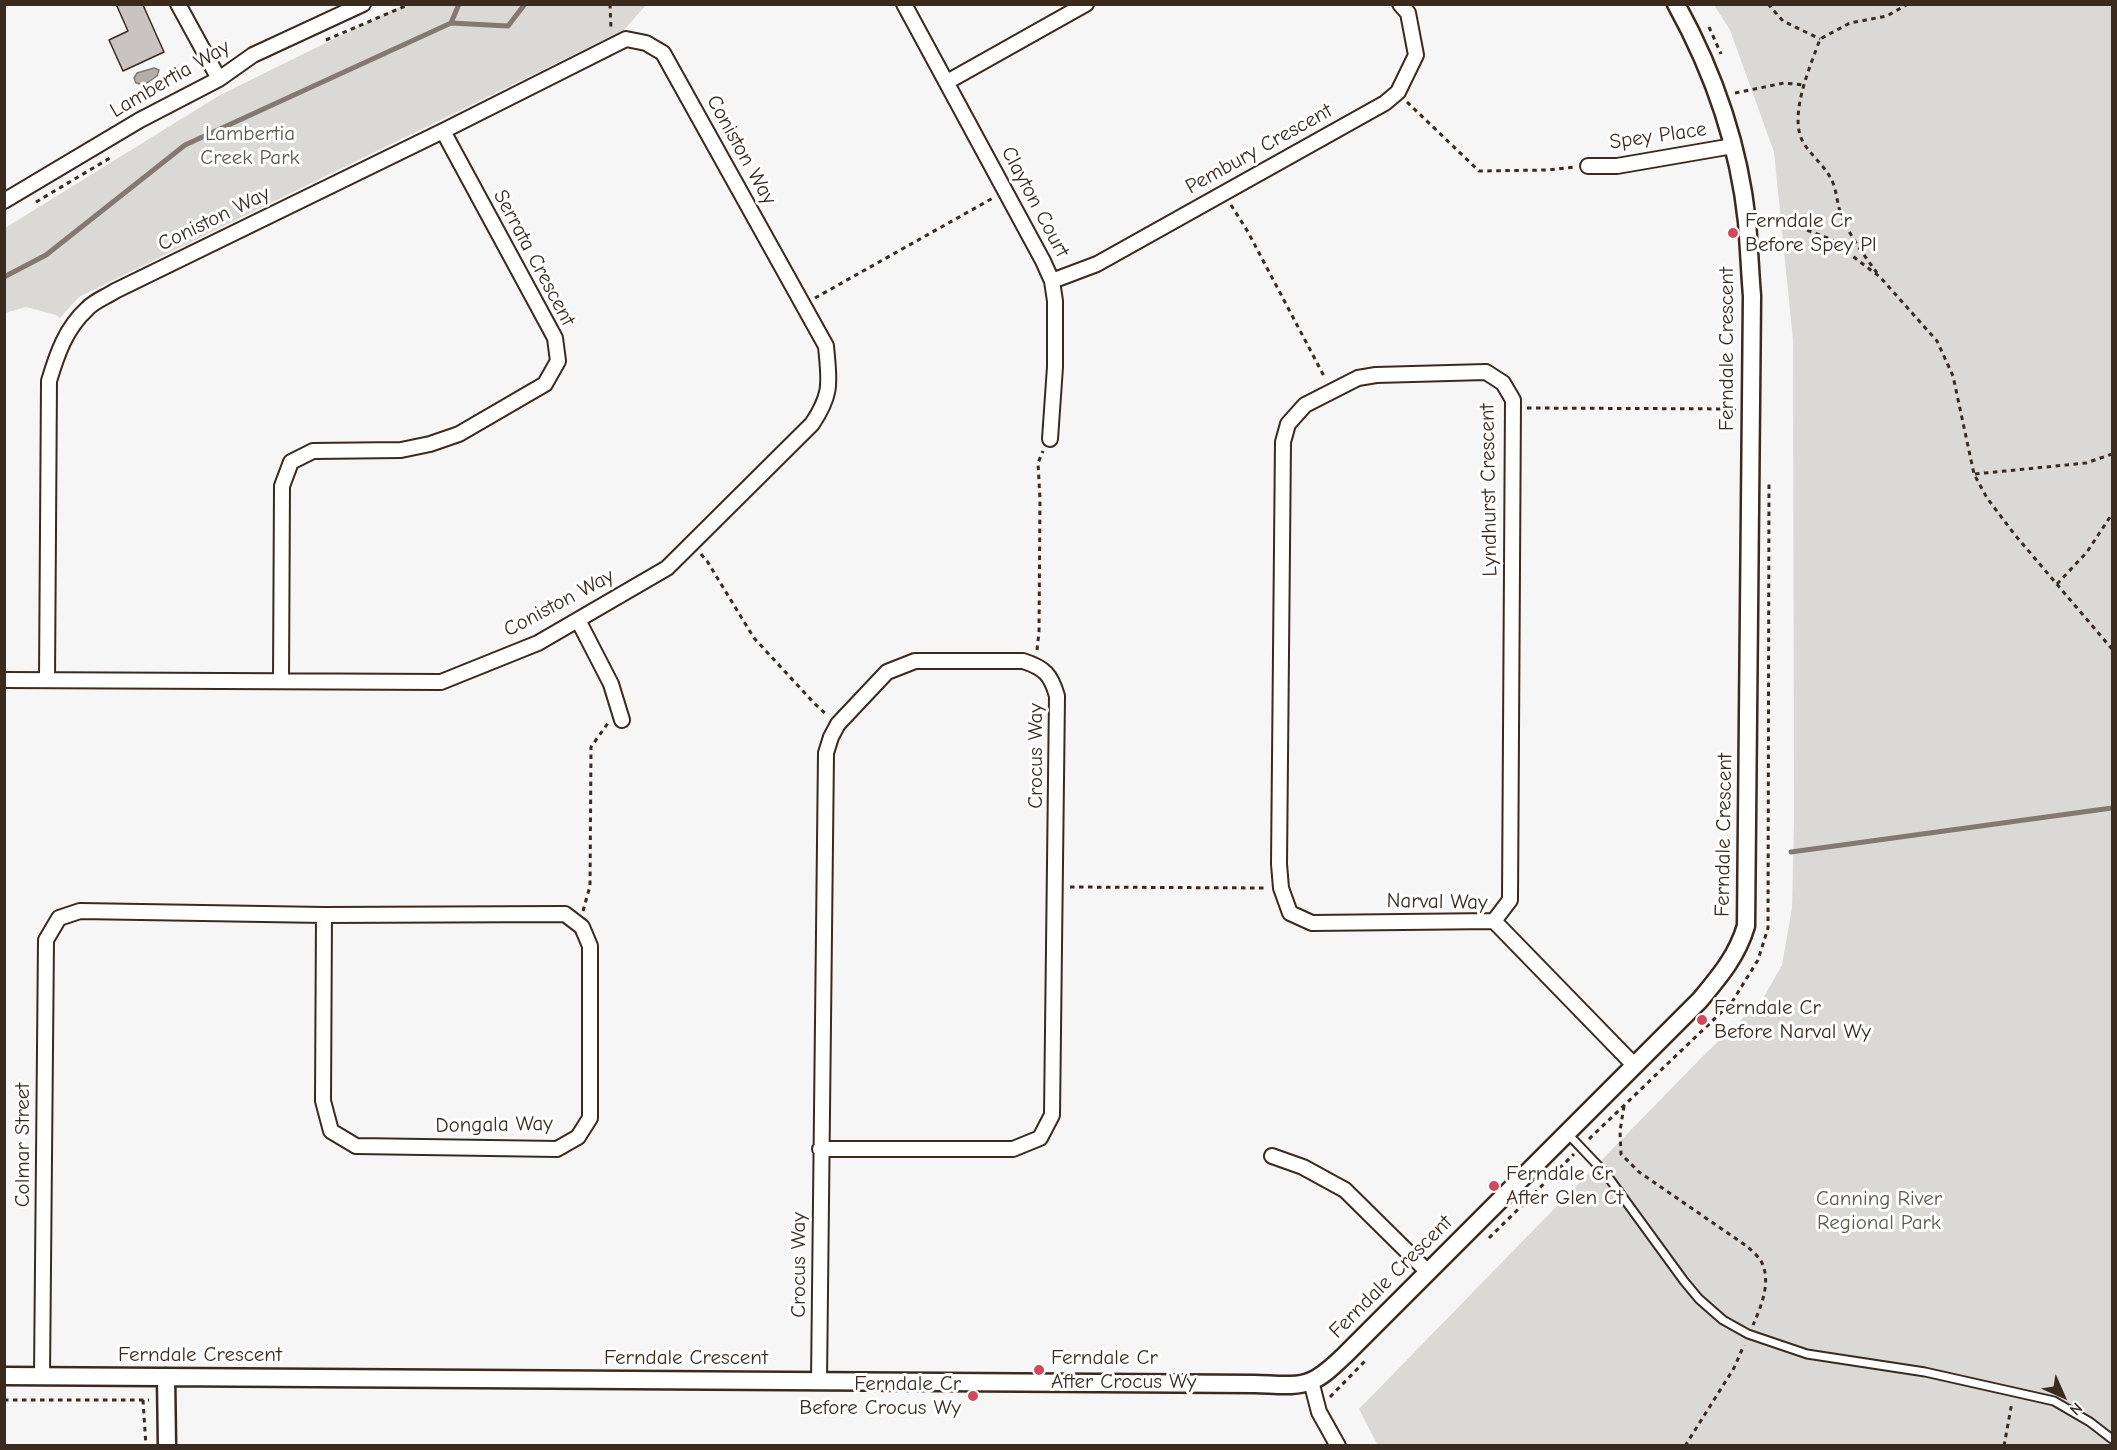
<!DOCTYPE html>
<style>
body{margin:0}
#map{position:relative;width:2117px;height:1450px;overflow:hidden;background:#f7f6f6;font-family:"Comic Neue",sans-serif}
canvas{display:block}
.frame{position:absolute;inset:0;border:6px solid #3b2a1e;pointer-events:none}
.north{position:absolute;left:2033px;top:1366px;width:60px;height:60px;-webkit-text-stroke:4px #fff;paint-order:stroke;rotate:135deg;font-size:16px;font-weight:700;line-height:24px;text-align:center;color:#3b2a1e}
.north::after{content:'';display:block;margin:auto;width:21px;height:27px;background:#3b2a1e;clip-path:polygon(50% 0,100% 100%,50% 72%,0 100%)}
</style>
<div id="map">
<canvas width="2117" height="1450"></canvas>
<div class="frame"></div>
<div class="north">N</div>
</div>
<script>
const ctx = document.querySelector('canvas').getContext('2d');
ctx.lineJoin = 'round';
function fill(path, color) { ctx.fillStyle = color; ctx.fill(path, 'evenodd'); }
function stroke(path, color, width, dash) { ctx.strokeStyle = color; ctx.lineWidth = width; ctx.lineCap = dash ? 'butt' : 'round'; ctx.setLineDash(dash || []); ctx.stroke(path); }
function label(font, color, halo, rows, align = 'center') {
  ctx.font = font + ' "Comic Neue",sans-serif'; ctx.lineWidth = 6; ctx.setLineDash([]); ctx.textBaseline = 'middle'; ctx.strokeStyle = halo; ctx.fillStyle = color; for (const [text, x, y, turn = 0] of rows) {
    ctx.save(); ctx.translate(x, y); ctx.rotate((+turn || 0) * Math.PI / 180); ctx.textAlign = isNaN(turn) ? turn : align; if (halo) ctx.strokeText(text, 0, 0); ctx.fillText(text, 0, 0); ctx.restore();
  }
}
const green = new Path2D(`
 M405,4L646,5L624,30L79,297L60,318L56,315L26,307L5,313V228L220,95Z
 M1714,5H2112V1445L1378,1446L1359,1409L1703,1056L1762,1000L1782,965L1792,908L1794,820L1793,340L1774,152L1730,30Z`);
const water = new Path2D(`
 M154,68L159,70L157,76L144,85L136,83L134,78L137,73Z`);
const stream = new Path2D(`
 M451,23L508,26L525,4
 M4,277L46,255L185,145L451,23L459,4
 M1791,852L2112,808`);
const building = new Path2D(`
 M116,4L143,5L164,52L123,71L109,40L128,31Z`);
const path = new Path2D(`
 M610,4L611,30
 M1768,4L1783,21L1820,39
 M1709,27L1721,54
 M326,40L410,4
 M1735,93L1784,83L1804,85
 M1407,102L1479,171L1548,170L1574,167
 M36,202L110,158
 M1231,205L1248,232L1325,378
 M1764,220H1781L1830,239L1880,277L1937,341L1953,376L1974,474L1987,498L2015,535L2112,649
 M1877,273C1864,255 1849,235 1841,214C1837,204 1837,193 1833,183C1826,166 1811,156 1803,142C1788,115 1811,65 1820,39L1850,23L1887,16L1908,4
 M815,298L993,198
 M1527,408L1736,409
 M1975,474L2086,463L2112,454
 M701,554L707,561L754,638L814,703L827,715
 M2057,584L2087,552L2112,514
 M1037,650L1039,632L1040,499L1038,463L1043,451
 M1070,887L1267,888
 M583,911L590,886L591,747L608,723
 M1624,1106L1620,1131L1621,1154L1639,1172L1748,1247C1752,1251 1758,1256 1761,1261C1772,1281 1761,1307 1753,1325
 M1589,1139L1732,1002L1758,960L1768,928L1769,483
 M1489,1238L1574,1154
 M1330,1397L1365,1361
 M4,1400H149
 M143,1400L146,1446
 M1685,1446L1734,1368L1744,1345
 M2004,1446L2012,1402`);
const service = new Path2D(`
 M1567,1133L1606,1174L1684,1281L1699,1299L1723,1320L1748,1334L1807,1354L1925,1372L2054,1401L2090,1422L2112,1439`);
const minor = new Path2D(`
 M178,4L219,79
 M904,4L1043,261L1052,281L1055,301V367L1050,439
 M947,82L1086,4
 M1588,166H1617L1733,146
 M4,201L140,120L219,79L253,55L363,4
 M1052,281L1097,264L1385,103L1398,92L1416,55L1408,13L1400,4
 M578,620L611,684L622,720
 M4,680L441,682L538,643L667,568L812,424C833,393 829,381 826,346L663,53L646,43L626,39L443,131L115,291C106,297 94,301 87,309C66,328 57,354 49,381L47,679
 M281,681L282,486L291,462L313,451L401,450L430,444L459,434L545,384L558,361L555,338L443,131
 M1494,921L1510,900L1513,400L1503,383L1486,372L1376,375L1358,378L1305,405L1288,424L1283,442L1279,864L1281,888L1290,913L1312,923L1494,921L1634,1065
 M1272,1156L1303,1167L1345,1190L1428,1272
 M42,1376L46,940L59,918L80,911L324,915L565,914L582,927L590,946V1118L578,1137L557,1149L356,1146L331,1131L323,1101L324,915
 M819,1381L826,753L831,737L838,724L887,672L915,661H1023C1045,668 1051,675 1057,696L1052,1115L1040,1138L1013,1149H820
 M1311,1381L1319,1412L1338,1446`);
const tertiary = new Path2D(`
 M4,1376L1255,1384C1272,1384 1295,1388 1311,1381C1324,1376 1335,1364 1345,1355L1700,1000C1720,976 1737,956 1746,926L1752,296C1750,271 1749,247 1747,222C1739,146 1713,71 1676,4
 M166,1377L167,1446`);
const markers = [
 [1733,233,6,"#d1495b"],
 [1702,1020,6,"#d1495b"],
 [1494,1186,6,"#d1495b"],
 [1039,1370,6,"#d1495b"],
 [973,1396,6,"#d1495b"]
];
const streetNames = [
 ["Lambertia Way",170,79,-30],
 ["Spey Place",1658,136,-8],
 ["Pembury Crescent",1259,149,-29],
 ["Coniston Way",741,150,61],
 ["Clayton Court",1035,202,62],
 ["Coniston Way",214,219,-26],
 ["Serrata Crescent",534,258,62],
 ["Ferndale Crescent",1727,349,-90],
 ["Lyndhurst Crescent",1489,490,-91],
 ["Coniston Way",559,603,-28],
 ["Crocus Way",1036,756,-90],
 ["Ferndale Crescent",1724,835,-89],
 ["Narval Way",1437,902,1],
 ["Dongala Way",494,1125,-1],
 ["Colmar Street",23,1145,-90],
 ["Crocus Way",799,1265,-90],
 ["Ferndale Crescent",1391,1277,-45],
 ["Ferndale Crescent",200,1355],
 ["Ferndale Crescent",686,1358]
];
const parkNames = [
 ["Lambertia",250,134],
 ["Creek Park",250,158],
 ["Canning River",1879,1199],
 ["Regional Park",1879,1223]
];
const poiNames = [
 ["Ferndale Cr",1745,221],
 ["Before Spey Pl",1745,245],
 ["Ferndale Cr",1714,1008],
 ["Before Narval Wy",1714,1032],
 ["Ferndale Cr",1506,1174],
 ["After Glen Ct",1506,1198],
 ["Ferndale Cr",1051,1358],
 ["After Crocus Wy",1051,1382],
 ["Ferndale Cr",961,1384,"right"],
 ["Before Crocus Wy",961,1408,"right"]
];
fill(green, '#dbd9d6');
fill(water, '#b4aeaa');
stroke(water, '#847972', 1.5);
stroke(stream, '#847972', 5);
fill(building, '#c9c3c1');
stroke(building, '#3b2a1e', 1.5);
stroke(service, '#3b2a1e', 11);
stroke(minor, '#3b2a1e', 18);
stroke(tertiary, '#3b2a1e', 21);
stroke(path, '#3b2a1e', 3, [4.5, 4.5]);
stroke(service, '#fff', 7);
stroke(minor, '#fff', 14);
stroke(tertiary, '#fff', 16);
for (const [x, y, r, color] of markers) { const dot = new Path2D(); dot.arc(x, y, r, 0, 2 * Math.PI); ctx.fillStyle = color; ctx.fill(dot); stroke(dot, '#fff', 2); }
label('21px', '#3b2a1e', '#fff', streetNames);
label('21px', '#63564c', '#fff', parkNames);
label('21px', '#3b2a1e', '#fff', poiNames, 'left');
</script>
